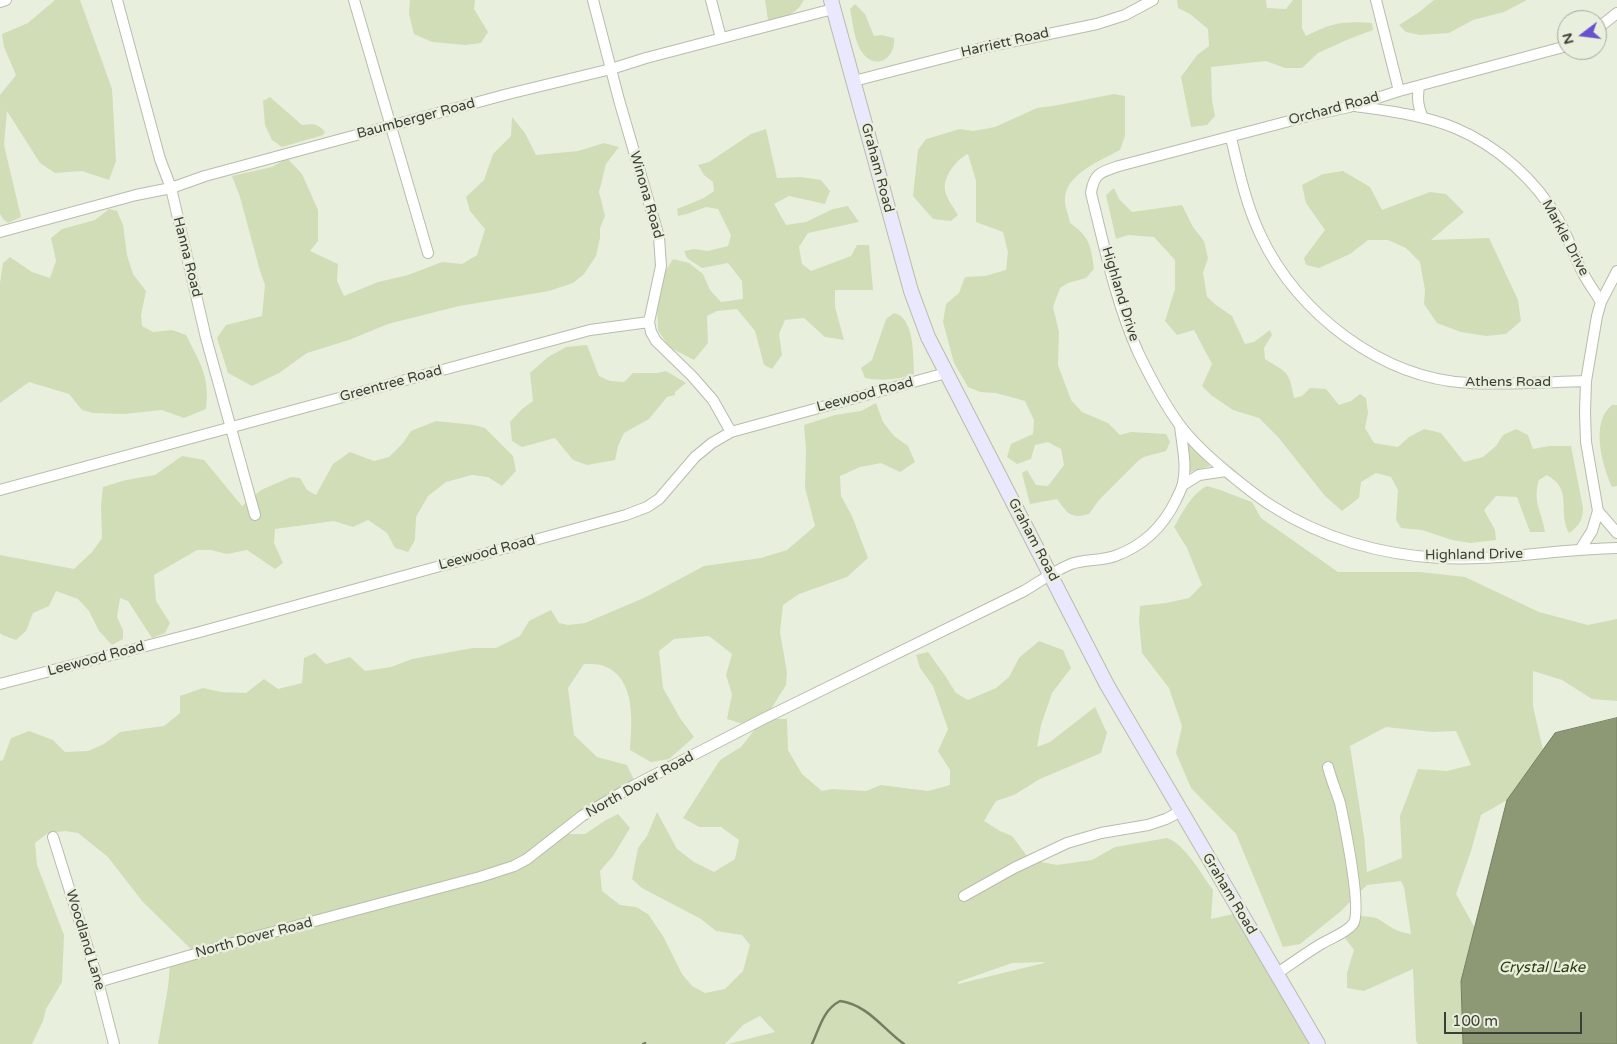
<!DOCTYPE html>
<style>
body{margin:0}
#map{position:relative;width:1617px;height:1044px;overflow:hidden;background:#e9efdd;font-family:"Varela Round",sans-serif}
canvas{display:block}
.north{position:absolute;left:1557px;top:10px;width:50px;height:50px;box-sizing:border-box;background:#e9efdd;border:1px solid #a3a89b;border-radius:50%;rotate:255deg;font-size:14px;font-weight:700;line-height:20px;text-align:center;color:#3b3e37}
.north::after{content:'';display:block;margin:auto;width:18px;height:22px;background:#6753cc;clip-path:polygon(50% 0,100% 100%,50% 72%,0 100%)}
.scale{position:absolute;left:1444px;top:1012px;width:138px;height:22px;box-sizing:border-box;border:2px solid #3b3e37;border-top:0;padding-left:6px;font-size:15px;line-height:18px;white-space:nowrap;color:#3b3e37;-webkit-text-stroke:4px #e9efdd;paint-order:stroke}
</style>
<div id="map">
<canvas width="1617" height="1044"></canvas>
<div class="north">N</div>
<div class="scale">100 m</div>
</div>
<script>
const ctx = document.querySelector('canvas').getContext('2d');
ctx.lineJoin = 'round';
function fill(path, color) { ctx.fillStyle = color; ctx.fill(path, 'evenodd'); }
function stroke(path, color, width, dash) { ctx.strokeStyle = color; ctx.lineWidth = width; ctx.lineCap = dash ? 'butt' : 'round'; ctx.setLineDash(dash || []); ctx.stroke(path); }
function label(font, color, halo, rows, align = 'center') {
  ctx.font = font + ' "Varela Round",sans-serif'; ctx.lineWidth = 5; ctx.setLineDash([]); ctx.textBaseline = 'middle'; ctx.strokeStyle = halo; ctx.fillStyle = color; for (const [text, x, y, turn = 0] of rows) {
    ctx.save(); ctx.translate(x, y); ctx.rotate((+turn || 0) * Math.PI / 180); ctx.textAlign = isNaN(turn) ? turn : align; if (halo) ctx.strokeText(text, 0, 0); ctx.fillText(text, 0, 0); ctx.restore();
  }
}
const green = new Path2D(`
 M55,0H80L112,89L116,161L109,180L82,171L55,173L40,163L7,111L4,145L21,217L8,223L3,219L0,214V95L16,75L4,47L2,34L28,23Z
 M410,0H475L474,9L488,32L481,43L465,45L432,42L414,34L409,14Z
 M765,0H804C797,14 783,19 768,20Z
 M1177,0H1266L1267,8L1286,9L1293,0H1302V28L1306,36C1332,23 1342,21 1372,23L1373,30L1349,39L1318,53L1302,68H1285L1266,61L1211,67L1212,100L1215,116L1207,125L1191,127L1181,77L1197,55L1209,46L1208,29L1190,14L1178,8Z
 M1434,0H1527L1504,12L1473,20L1449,33L1420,35L1406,32L1399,25L1418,13Z
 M855,4L865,14L874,36L882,35L894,38C896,57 878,70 864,55C854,43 853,23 850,9Z
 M1114,94L1125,96V136L1120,150C1100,161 1065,174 1065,200C1065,208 1069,216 1070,223C1090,237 1091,246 1094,269L1086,278L1068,283L1060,288L1053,307L1059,332L1058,365L1071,400L1082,412L1108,423L1120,435L1131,432L1166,434L1170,442L1166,451L1144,457L1139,460L1099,500L1089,514C1070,519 1068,514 1057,499L1030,504L1022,473L1027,470L1036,485L1048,486L1064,465L1061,449L1048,442L1035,445L1031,459L1017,464L1007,457L1011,444L1033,434L1034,420L1025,401L996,393L980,392L968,387L954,363L943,322L946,304L959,293L965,277L985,276L1006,270L1008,252L1003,232L976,222V181L968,154C957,159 943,176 945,190C946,198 954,208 958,215L951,221L933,219L913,196L918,150L926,139L960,129L973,131L995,127L1037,108L1053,106Z
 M270,97L302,125C313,124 317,123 325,132L323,135L282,147L272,140L265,125L263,101Z
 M512,117L525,133L536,155L578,151L604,143L619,147L606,164L599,192L605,216L600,228V238L596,256L584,274L573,283L549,291L459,306L388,324L349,340L307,353L279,373L252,386L228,373L217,338L226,325L262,316L265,285L260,271L240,197L232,176L272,167L287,158L302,174L318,210V241L310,251L338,264L337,281L344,296L378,282L408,275L442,262L462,264L477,255L485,229L470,211L466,197L484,180L493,154L511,136Z
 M766,129L777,178L801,177L821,180L830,191L825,204L789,196L774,204L786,225L806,222L833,209L848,206L859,222L808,233L799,247L802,264L811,271L851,256L857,245H869L873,290H835V307L844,340L825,337L804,318L785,320L779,334L782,355L772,369L764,365L755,331L737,309L717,311L707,316L708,343L694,360L669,347L658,330L657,302L665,272L673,259L689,263L703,274L710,290L721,302L743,299L742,281L728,263L702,268L687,258L684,251L694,249L708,251L728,246L731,235L718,209L706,207L687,214L678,216L677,209L704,198L714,191L713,182L704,175L698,165L709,162L751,134Z
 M1343,171L1370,187L1382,210L1430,192L1446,194L1464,212L1431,240L1489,238L1518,300L1521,321L1506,334L1486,336L1461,332L1437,323L1424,304L1425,290L1420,262L1406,248L1388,240H1368L1350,254L1319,268L1306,265L1304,258L1325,230L1306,203L1302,185L1323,174Z
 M1114,188L1119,199L1132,212L1182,205L1193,227L1204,241L1208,258L1203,273L1207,297L1216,305L1232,316L1245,344L1254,342L1270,330L1272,335L1264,348L1265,359C1287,373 1289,370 1294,398L1302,396L1310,388L1326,389L1339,405L1351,401L1360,394L1366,398L1368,413L1365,428L1374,443L1398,447L1409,437L1424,429L1441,433L1464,462L1483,457L1496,446L1503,435L1516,429L1528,435L1533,449L1549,446H1571L1583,508C1583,520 1579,526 1569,533C1557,512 1574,490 1547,475L1539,480C1532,501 1542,512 1545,532H1530L1517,497L1496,496L1484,510L1495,530L1496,540L1470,543L1452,540L1422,530L1401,528L1396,520L1398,490L1391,477L1376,473L1361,482L1359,498L1342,511L1325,496L1278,437L1259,418L1233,410L1211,395L1202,386L1212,364L1194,330L1177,335L1165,321L1175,289V260L1154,237L1128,235L1116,239L1106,195Z
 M109,209L117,211L123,225L127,255L133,274L146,291L141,315L142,326L153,332L172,330L186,335C200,363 210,376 206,409L184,418L162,410L124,414L93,413L82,410L69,394L29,382L0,403V283L3,263L10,257L32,272L50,278L56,261L51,238L62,229L95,220Z
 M894,313C915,317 913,358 914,374C899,380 881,381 865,378L861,368L872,360L886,319Z
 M587,345L599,376L610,381L624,382L633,373H657L666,371L686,383L675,392V395L667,397L649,419L624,433L618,446L615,460L587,465L573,460L555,438L522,447L512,441L510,422L522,409L533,401L530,373L548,357L566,347Z
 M876,403L883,422L894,436L908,446L915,462L900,472L881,463L860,467L840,476L841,496L852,516L868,558L847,577L799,594L783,605L780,632L787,673L786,685L771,709L749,726L727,719L732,694L726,675L732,654L709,636L674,639L659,651L663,688L680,718L694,737L669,759L651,762L630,750C632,722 636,678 604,666C599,664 590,664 584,664L568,688L574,735L597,757L627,765L636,784L558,834H585L606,820L618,814L630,828L613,856L600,871L602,891L620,905L636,907L648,914L663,936L682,974L692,986L705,993L725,989L743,971L750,945L742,935L716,931L701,919L642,888L632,879L638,848L647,836L657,812L677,849L694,862L714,872L735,859L739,840L721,827H699L683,818L720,760L741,747L763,719H787L788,750L802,774L822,791L832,789L866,791L881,785L928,791L950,785V770L938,751L948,729L933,686L920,668L916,655L928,652L946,677L956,693L968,700L996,688L1009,677L1019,658L1039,641L1063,650L1071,668L1052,693L1041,725L1037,747L1050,742L1095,707L1107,733L1101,753L1040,779L1014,795L996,801L984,821L1000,831L1012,836L1030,860L1057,865L1092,860L1115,847L1167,838C1185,844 1202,875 1213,890L1211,919L1233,914L1310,1044H728L775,1032L760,1016L743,1025L725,1044H158L168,987L170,965L195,953L142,901L108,857L78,833L65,831L48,833L35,843L37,865L64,935L62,982L46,1009L43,1021L32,1044H0V761L3,760L11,738L29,731L53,740L65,752L88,751L104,744L120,732L164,726L180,713V696L203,688L221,692L246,693L264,679L278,689L302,683L304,658L315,653L326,664L350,657L365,671L391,667L412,659L473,648H496L520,636L529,621L551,610L559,623L568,625L585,623L646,597L704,566L761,558L787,550L815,526L805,488L806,450L804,425L835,415L861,411ZM1044,962V963L958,984V982L1012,963Z
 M1612,405H1617V486L1612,487C1602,465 1590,422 1612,405Z
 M436,421L474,425L485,428L513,456L516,471L502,486L488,477L472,475L446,482L428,496L416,517L415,540L408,552L395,548L387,533L368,520L353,527L334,521L275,529L274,543L283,563L275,569L247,550L227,554L211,550H197L154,575L156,601L170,623L165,633L152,638L128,601L120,598L117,617L123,630V639L112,645L99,631L89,611L78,599L56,591L49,606L33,613L26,631L16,640L2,635L0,633V555L74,569L92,552L102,538L101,505L103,487L126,480L155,475L182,456L204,460L242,506L261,490L291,477L300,478L307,490L316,495L333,464L350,452L374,461L389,457L403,443L411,431Z
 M1189,444L1191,445L1210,466L1190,472L1188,446Z
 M1207,486C1223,490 1237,497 1252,502L1261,518L1338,572H1420L1465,577L1539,612L1588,625L1617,619V701L1592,699L1562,680L1533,671V706L1543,750L1507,800L1481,815L1471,851L1456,894L1475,928L1461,981L1463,1044H1418L1416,1041L1413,969L1364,991L1347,988V973L1354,950L1345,938L1354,931L1361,916C1366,917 1373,916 1378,919C1390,926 1395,932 1411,934L1404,887L1401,881L1367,885L1340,912L1300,944L1283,947L1236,834L1191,788L1176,753L1182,726L1169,688L1142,653L1139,621L1140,606L1166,603L1189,598L1202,585L1187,548L1174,527C1183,512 1191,494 1207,486ZM1386,727L1432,732L1456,731L1471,765L1447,771L1418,769L1400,816L1402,858L1367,872L1364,836L1350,746Z`);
const water = new Path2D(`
 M1617,718V1044H1463L1461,981L1507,800L1555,733Z`);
const stream = new Path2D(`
 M643,1044L645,1043
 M812,1044C820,1027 823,1010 840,1001C868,1005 882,1028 904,1044`);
const minor = new Path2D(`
 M117,0L160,159L171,188L206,338L255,515
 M354,0L428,253
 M593,0L619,100L659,237L661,266L649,322L651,332L656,341L692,376L713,400L731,432
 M711,0L721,38
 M1376,0L1399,91
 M0,2L6,0
 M1597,29L1617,13
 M1567,46L1399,91L1349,107L1312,115L1119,166C1101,172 1094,173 1091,193C1104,245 1116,303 1138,352C1150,377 1163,402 1179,424C1192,442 1210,458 1227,472C1242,484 1256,496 1272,506C1321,538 1382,555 1440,558C1499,561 1558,549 1617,548
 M854,81L986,47L1097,24L1125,15L1153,0
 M1419,86C1417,99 1418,107 1423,118
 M1355,106C1389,111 1424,115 1455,128C1498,146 1537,181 1559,221C1569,238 1574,257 1583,273C1588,283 1595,292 1601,302
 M1231,138C1239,171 1246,205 1261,236C1297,313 1381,378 1468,383C1507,385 1547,382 1586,381
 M0,232L136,195L171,188L205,176L508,94L611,69L646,58L833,9
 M1183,485L1199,475L1226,471
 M0,490L590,330L649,322
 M1598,511L1617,533
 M1580,550L1592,531L1598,511L1586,442L1585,413L1586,381L1597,316L1601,302L1617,271
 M0,684L196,633L626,515L647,507L659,499L695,457L712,443L731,432L946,373
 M53,837L96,974L114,1044
 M964,896L1014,868L1067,843L1101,833L1148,825L1166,819L1181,811
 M1276,974C1291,964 1306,953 1321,944C1331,938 1346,933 1353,924C1363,911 1344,822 1340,803C1336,791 1331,779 1328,767
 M98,982L247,939L480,877L514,866L527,859L582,816L633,786L763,719L1024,591C1039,582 1054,571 1071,564C1085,559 1101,561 1115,556C1143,546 1163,527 1176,500C1178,495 1182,489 1183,483C1187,465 1182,444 1180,426`);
const secondary = new Path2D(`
 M831,0L911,291L928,337L1107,685L1318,1044`);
const streetNames = [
 ["Harriett Road",1005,43,-13],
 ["Orchard Road",1334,109,-15],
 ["Baumberger Road",416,119,-15],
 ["Graham Road",877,168,75],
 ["Winona Road",646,195,74],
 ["Markle Drive",1565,238,62],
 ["Hanna Road",187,257,76],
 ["Highland Drive",1120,294,73],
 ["Athens Road",1508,382],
 ["Greentree Road",391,384,-15],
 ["Leewood Road",865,395,-15],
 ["Graham Road",1033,540,62],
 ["Leewood Road",487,553,-15],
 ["Highland Drive",1474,555,-1],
 ["Leewood Road",96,659,-15],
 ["North Dover Road",640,785,-29],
 ["Graham Road",1229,894,59],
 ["North Dover Road",254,938,-15],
 ["Woodland Lane",85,940,73]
];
const waterNames = [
 ["Crystal Lake",1542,968]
];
fill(green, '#d1ddb7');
fill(water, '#8d9974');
stroke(water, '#747e62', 1);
stroke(stream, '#747e62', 2.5);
stroke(minor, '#b7bdab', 12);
stroke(secondary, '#b7bdab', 16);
stroke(minor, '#fff', 10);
stroke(secondary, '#e9e8fe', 14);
label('14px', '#3b3e37', '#e9efdd', streetNames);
label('italic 15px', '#2f3a0c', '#e9efdd', waterNames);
</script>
